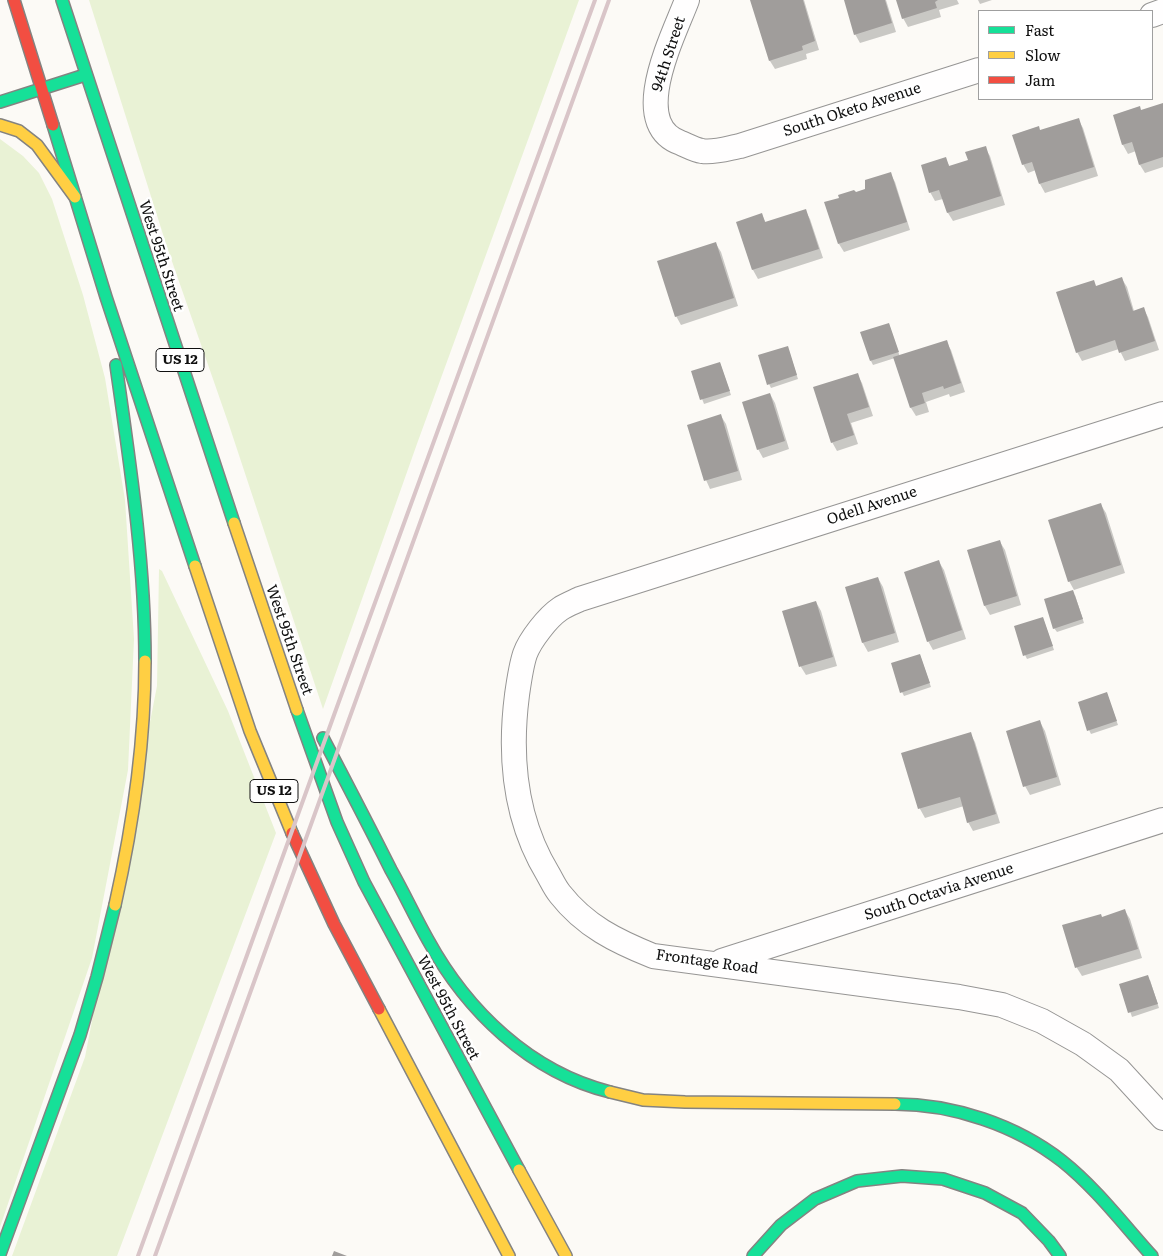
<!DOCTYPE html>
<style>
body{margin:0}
#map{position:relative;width:1163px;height:1256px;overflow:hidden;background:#fcfaf6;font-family:Literata,serif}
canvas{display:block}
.legend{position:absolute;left:978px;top:10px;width:175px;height:90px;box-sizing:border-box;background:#fff;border:1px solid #9f9f9f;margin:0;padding:6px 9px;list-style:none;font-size:15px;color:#101010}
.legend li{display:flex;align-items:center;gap:10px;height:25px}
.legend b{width:25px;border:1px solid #9f9f9f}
</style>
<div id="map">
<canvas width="1163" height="1256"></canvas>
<ul class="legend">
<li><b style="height:6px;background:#16e098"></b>Fast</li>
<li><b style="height:6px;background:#ffcf43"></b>Slow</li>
<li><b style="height:6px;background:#f24e42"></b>Jam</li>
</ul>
</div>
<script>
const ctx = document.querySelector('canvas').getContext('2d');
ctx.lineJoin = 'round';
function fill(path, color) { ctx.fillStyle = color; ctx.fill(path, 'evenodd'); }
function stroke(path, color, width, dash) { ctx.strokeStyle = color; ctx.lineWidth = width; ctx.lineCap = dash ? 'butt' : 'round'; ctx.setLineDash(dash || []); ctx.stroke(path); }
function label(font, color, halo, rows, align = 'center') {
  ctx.font = font + ' Literata,serif'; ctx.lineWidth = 5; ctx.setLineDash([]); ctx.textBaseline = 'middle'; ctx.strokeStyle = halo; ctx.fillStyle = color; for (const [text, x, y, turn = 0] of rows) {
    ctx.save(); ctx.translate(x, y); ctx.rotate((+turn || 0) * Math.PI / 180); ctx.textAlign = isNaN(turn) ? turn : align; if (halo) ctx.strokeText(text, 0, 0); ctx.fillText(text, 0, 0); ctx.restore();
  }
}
const green = new Path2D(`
 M89,0H579L418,441L323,709L229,425L167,247Z
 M0,139L23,156L39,173L52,199L83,295L105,378L125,500L134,639L128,770L92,958L0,1227Z
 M159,569L162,571L228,711L276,833L117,1256H12L85,1057L157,686Z`);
const shadow = new Path2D(`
 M754,0H804L819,50L806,54L807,59L775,69L770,61Z
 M845,0H886L896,32L860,43L855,34Z
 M898,0H957L959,4L939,10L941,17L908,27L903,18Z
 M978,0H992L980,4Z
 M1163,104V167L1145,173L1140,165L1136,151L1128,154L1123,145L1114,116L1141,111Z
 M1078,119L1083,128L1098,176L1045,193L1040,184L1036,170L1028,173L1023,164L1040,131Z
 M985,148L990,156L1005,205L953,221L948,213L943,199L935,201L930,192L945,158L950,167L969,161Z
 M890,173L895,182L910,230L844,252L839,244L855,193L866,190Z
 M805,210L810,219L823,258L758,279L753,270L738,222L762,215L766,223Z
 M716,244L721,252L738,306L681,325L676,316Z
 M1122,279L1127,287L1134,311L1143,308L1148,317L1159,350L1125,361L1119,349L1082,361L1077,352L1096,287Z
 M889,324L900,357L946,342L951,350L965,392L950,397L949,394L926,402L929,412L916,416L911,408L895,358L873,365L871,361Z
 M789,351L798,379L771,388L769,384Z
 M720,363L731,395L704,404L692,372Z
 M857,374L862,383L873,416L851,423L858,444L837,451L832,442Z
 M770,394L775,403L789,449L763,458L758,449Z
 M721,416L726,424L742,480L710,489L706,480Z
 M1101,505L1106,513L1125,573L1074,590L1069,581Z
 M1000,542L1005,550L1021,605L990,615L985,606L968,551Z
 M939,562L944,570L966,639L933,650L928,641Z
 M878,578L883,587L899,642L868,652L863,643L846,588Z
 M1075,595L1084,623L1057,632L1054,628Z
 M816,602L821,611L837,666L806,675L801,667L784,612Z
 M1043,618L1054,650L1027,659L1025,655Z
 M920,655L931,687L904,696L902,692Z
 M1107,694L1118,725L1091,734L1089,730Z
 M1040,722L1045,731L1061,785L1030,795L1025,786Z
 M970,733L975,742L1000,823L973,831L968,822L964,806L925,818L920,809L903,754Z
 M1125,911L1130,919L1142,958L1082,976L1077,968L1064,926L1102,918Z
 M1150,980L1159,1008L1132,1017L1121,985Z`);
const building = new Path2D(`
 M750,0H803L815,41L802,46L803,50L769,61Z
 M844,0H885L892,23L854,35Z
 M896,0H938L935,2L937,8L902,19Z
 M1163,103V157L1139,165L1132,142L1122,145L1113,115L1140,106L1141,110Z
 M1079,118L1094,167L1039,184L1032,162L1022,165L1012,135L1039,126L1040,130Z
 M986,146L1001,196L947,213L939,190L929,193L921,165L946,157L949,166L968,160L965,152Z
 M891,172L907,222L838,244L824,202L839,198L838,195L854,190L856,192L865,189V180Z
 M806,209L819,249L752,270L736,222L762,213L765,222Z
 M716,242L734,298L675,317L657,261Z
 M1122,277L1133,311L1144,307L1155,341L1119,353L1115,340L1076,353L1056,292L1094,280L1096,286Z
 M889,323L899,352L870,361L860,332Z
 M947,340L961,383L944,389L943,386L922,393L925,403L910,408L893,357Z
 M788,346L797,375L767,385L758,355Z
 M720,362L730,391L700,400L691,371Z
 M858,373L869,407L847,414L854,435L831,443L813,387Z
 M770,393L785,441L757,450L742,402Z
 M721,414L738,471L704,481L687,425Z
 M1101,503L1121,565L1068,582L1048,520Z
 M1000,540L1017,596L984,606L967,550Z
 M939,560L962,630L927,642L904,572Z
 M878,577L895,633L862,643L845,587Z
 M1073,590L1083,619L1053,629L1044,599Z
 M816,601L833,657L799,667L782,611Z
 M1043,617L1053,646L1023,656L1014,626Z
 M920,654L930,683L900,693L891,663Z
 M1107,692L1117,721L1087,731L1078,702Z
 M1040,720L1057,777L1023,787L1006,731Z
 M971,732L996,814L967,823L960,797L918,809L901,753Z
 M1125,909L1138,949L1075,968L1062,925L1101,914L1102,917Z
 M1148,975L1158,1004L1128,1013L1119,984Z
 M334,1251L347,1256H332Z`);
const street = new Path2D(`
 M687,0C674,35 627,124 681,143C688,146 695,150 702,151C714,153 729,148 740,146L979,70
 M1152,15L1163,11
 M1163,414L580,599C574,602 566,605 560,609C548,617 530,640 525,654C521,666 519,681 517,695C509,757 515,820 548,874C552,881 555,888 560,894C585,926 616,941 653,956L959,997L1002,1005L1042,1021L1083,1044L1119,1070L1163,1118
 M722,961L1163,820`);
const fast = new Path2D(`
 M62,0L234,523
 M0,102L85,75
 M53,125L106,297L195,566
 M116,365C130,464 145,561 145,661
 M297,710L337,822L364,882L519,1170
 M323,738C346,782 369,826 391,870C404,893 415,917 428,940C467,1011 530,1072 610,1092
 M895,1104C953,1104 1016,1125 1062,1161C1096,1188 1123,1224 1152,1256
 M0,1254L80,1035L97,977L115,905
 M753,1256L781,1225L815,1199L857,1181L902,1176L943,1179L985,1193L1022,1213L1049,1241L1060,1256`);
const slow = new Path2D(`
 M0,125L19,131L37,145L75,197
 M234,523L297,710
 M195,566L250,731L292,833
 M115,905C133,825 145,743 145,661
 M379,1009L509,1256
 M610,1092L643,1100L685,1102L895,1104
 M519,1170L566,1256`);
const jam = new Path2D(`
 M14,0L53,125
 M292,833L334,924L379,1009`);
const rail = new Path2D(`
 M138,1256L338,704L595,0
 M155,1256L609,0`);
const shields = [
 [180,360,48],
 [274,791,48]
];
const shieldNames = [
 ["US 12",180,360],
 ["US 12",274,791]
];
const streetNames = [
 ["94th Street",669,54,-72],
 ["South Oketo Avenue",852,110,-18],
 ["West 95th Street",161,256,72],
 ["Odell Avenue",872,506,-18],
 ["West 95th Street",289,640,71],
 ["South Octavia Avenue",939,892,-18],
 ["Frontage Road",707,962,8],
 ["West 95th Street",448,1008,62]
];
fill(green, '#e9f2d5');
fill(shadow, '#0003');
fill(building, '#a09d9b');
stroke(street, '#969594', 26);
stroke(fast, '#848381', 14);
stroke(slow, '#848381', 14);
stroke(jam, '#848381', 14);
stroke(street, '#fffefe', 24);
stroke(fast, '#16e098', 11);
stroke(slow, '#ffcf43', 11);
stroke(jam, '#f24e42', 11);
stroke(rail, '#d9c5c8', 4);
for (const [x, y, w] of shields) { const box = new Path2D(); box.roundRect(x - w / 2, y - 11.5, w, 23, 4); ctx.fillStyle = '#fff'; ctx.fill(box); stroke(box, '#101010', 1); }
label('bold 14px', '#101010', null, shieldNames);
label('15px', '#101010', '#fff', streetNames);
</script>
